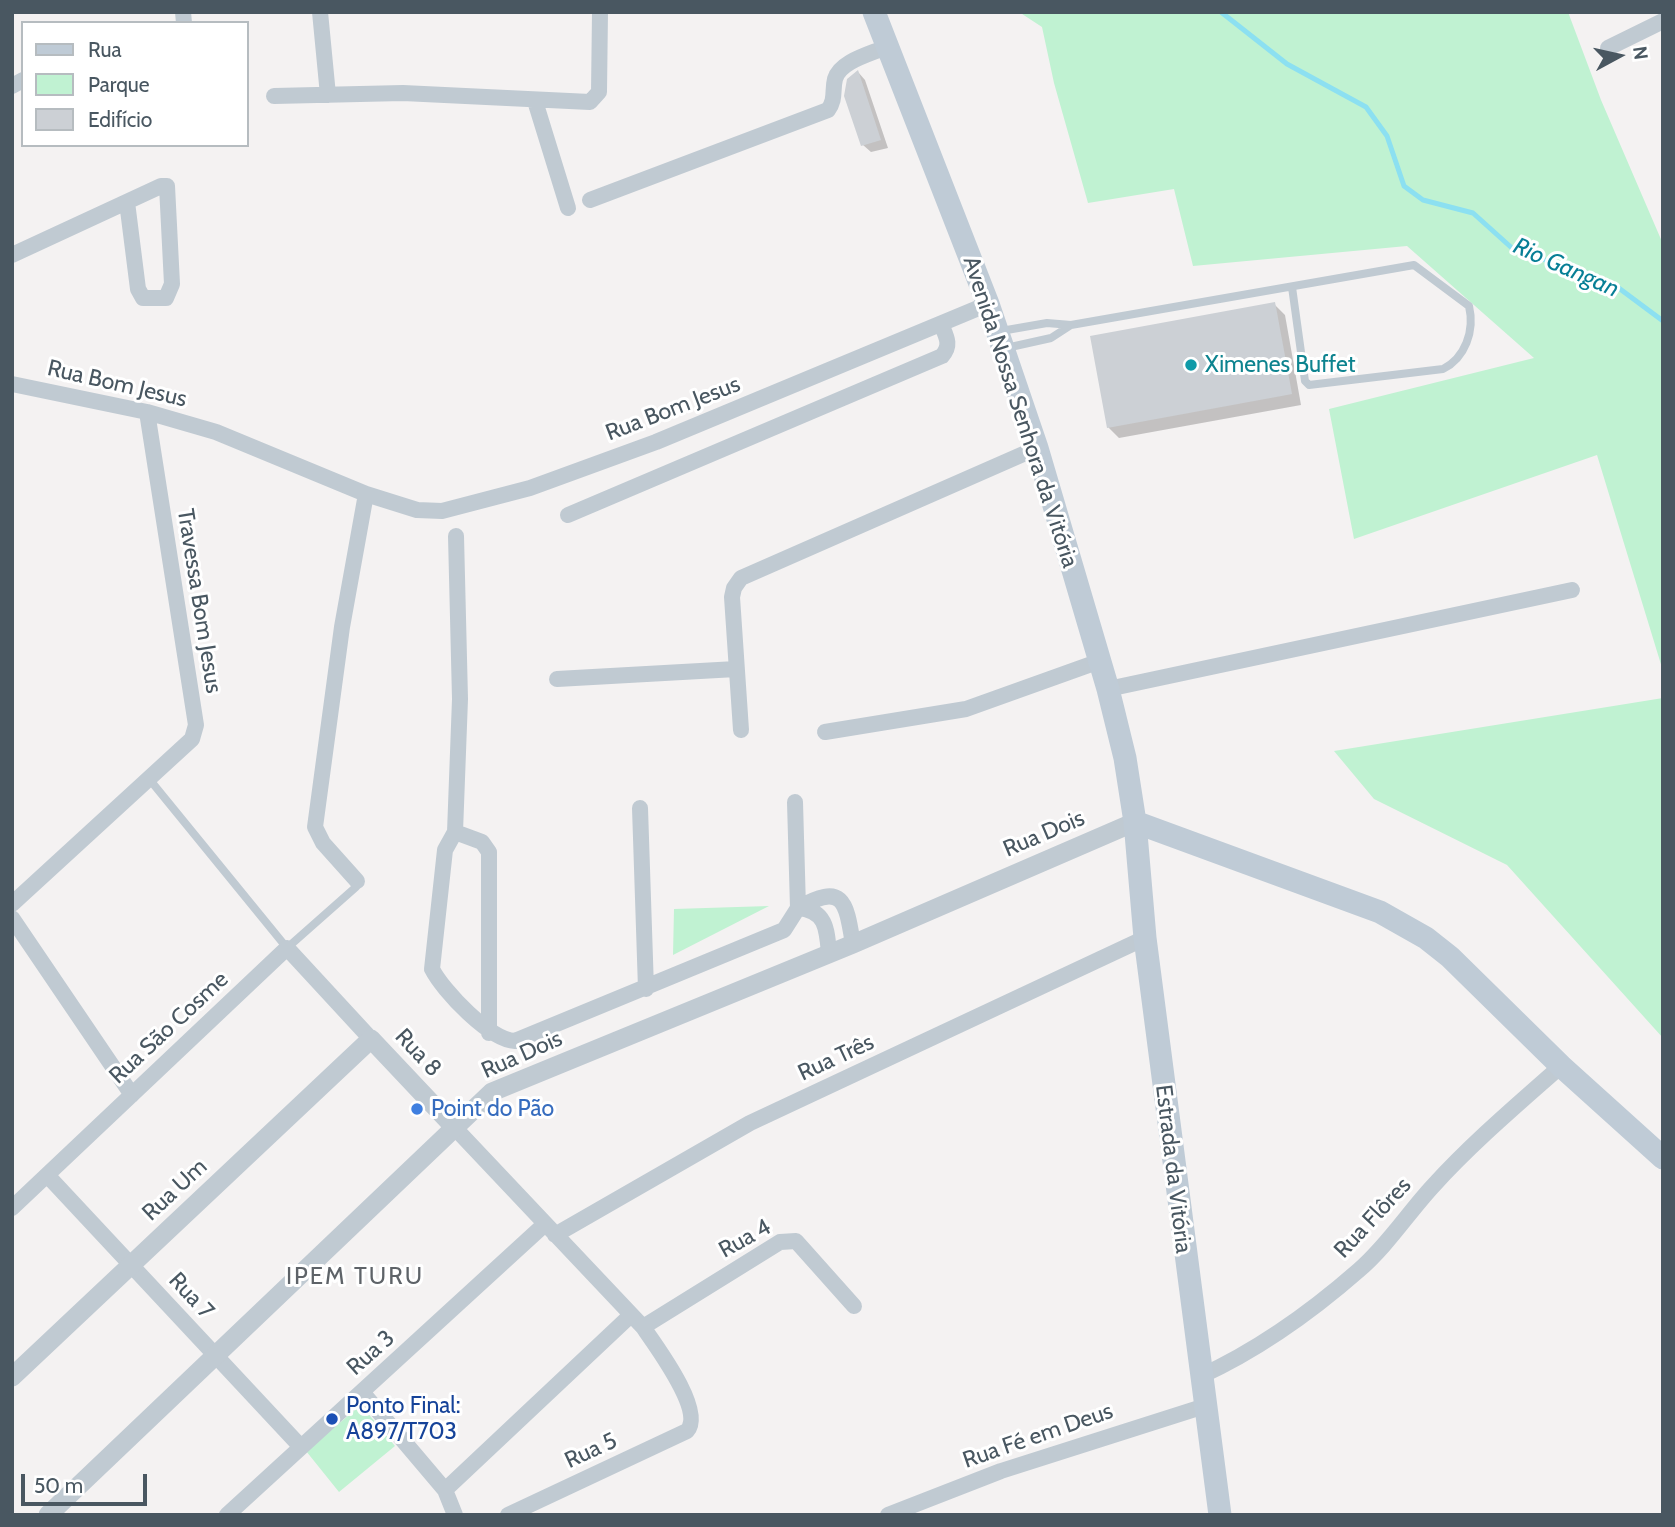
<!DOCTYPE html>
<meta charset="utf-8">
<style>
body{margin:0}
#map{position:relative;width:1675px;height:1527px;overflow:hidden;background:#f4f2f2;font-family:Cabin,sans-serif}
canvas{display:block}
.frame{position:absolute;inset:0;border:14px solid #495761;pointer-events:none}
.legend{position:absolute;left:21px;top:21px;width:228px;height:126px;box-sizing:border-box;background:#fff;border:2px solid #b6bcc0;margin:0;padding:9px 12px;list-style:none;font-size:21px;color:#495761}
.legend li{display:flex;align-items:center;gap:14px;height:35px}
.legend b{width:35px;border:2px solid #b6bcc0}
.north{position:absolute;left:1584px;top:21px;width:70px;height:70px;-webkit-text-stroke:5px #fff;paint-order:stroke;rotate:82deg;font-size:19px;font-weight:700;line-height:28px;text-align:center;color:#495761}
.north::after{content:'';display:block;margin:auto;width:24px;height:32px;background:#495761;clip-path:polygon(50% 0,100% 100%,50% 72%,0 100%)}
.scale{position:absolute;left:21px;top:1474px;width:126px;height:32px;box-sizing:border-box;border:4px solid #495761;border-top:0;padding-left:9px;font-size:21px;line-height:24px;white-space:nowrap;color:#495761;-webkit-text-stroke:5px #fff;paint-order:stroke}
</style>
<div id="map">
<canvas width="1675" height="1527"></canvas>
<div class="frame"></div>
<ul class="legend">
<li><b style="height:9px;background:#bfcbd6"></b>Rua</li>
<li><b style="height:19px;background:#c0f2d2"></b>Parque</li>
<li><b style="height:19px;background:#ccd0d5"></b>Edifício</li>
</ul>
<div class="north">N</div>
<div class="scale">50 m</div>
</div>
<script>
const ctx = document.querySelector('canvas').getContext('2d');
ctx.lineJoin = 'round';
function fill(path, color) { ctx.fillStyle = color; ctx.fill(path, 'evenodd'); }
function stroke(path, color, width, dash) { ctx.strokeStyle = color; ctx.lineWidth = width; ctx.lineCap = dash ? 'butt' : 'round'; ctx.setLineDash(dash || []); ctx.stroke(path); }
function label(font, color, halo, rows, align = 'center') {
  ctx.font = font + ' Cabin,sans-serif'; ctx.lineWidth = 6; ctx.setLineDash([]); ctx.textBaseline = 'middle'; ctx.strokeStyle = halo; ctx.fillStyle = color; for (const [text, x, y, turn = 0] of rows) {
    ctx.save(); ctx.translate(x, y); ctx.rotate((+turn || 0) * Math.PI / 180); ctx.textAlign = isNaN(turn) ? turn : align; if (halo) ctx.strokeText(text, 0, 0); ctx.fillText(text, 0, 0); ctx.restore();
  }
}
const green = new Path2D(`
 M1019,12H1568L1601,100L1663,244V671L1597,455L1354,539L1329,409L1534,358L1407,246L1193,266L1174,189L1088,203L1054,83L1042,27Z
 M1663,698V1038L1507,865L1374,799L1334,751Z
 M769,906L673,955L674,909Z
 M361,1405L395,1446L339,1492L306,1451Z`);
const shadow = new Path2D(`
 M858,72L865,80L888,148L871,152L863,145Z
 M1274,304L1285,315L1301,405L1119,438L1108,427Z`);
const stream = new Path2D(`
 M1221,12L1287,64L1366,107L1387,136L1404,186L1423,200L1473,213L1513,249L1612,283L1663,321`);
const building = new Path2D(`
 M858,70L881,140L861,146L844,96L847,79Z
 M1275,302L1292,394L1107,428L1090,336Z`);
const service = new Path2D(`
 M1071,325L1414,265L1469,306C1475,331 1465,358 1443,369L1309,385L1305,381L1292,287
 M1001,331L1047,323L1071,325L1051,338L1006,348
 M150,780L287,948L356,887L357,881`);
const minor = new Path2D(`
 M183,12L184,23
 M320,12L328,95
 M1608,48L1663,21
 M12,86L23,80
 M274,96L403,93L590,102L599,92L600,12
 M535,101L568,208
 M590,200L828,110C836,99 832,91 835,79C840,61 871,54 886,47
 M12,255L161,186H167L172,284L166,298H143L138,289L127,202
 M12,384L147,412L216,432L366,494L417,510L442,511L530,488L656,442L988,304
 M568,515L942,356C952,345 946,336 941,324
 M557,679L736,669
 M1108,689L1572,590
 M741,730L732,597L734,588L741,578L1037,448
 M825,732L966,709L1100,661
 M640,808L646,989
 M455,832L460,699L456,536
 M357,881L323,843L315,827L342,627L366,494
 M12,904L192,739L196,725L147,412
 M798,908C844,882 846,902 853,944
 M798,908C826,910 827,929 829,954
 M12,918L132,1095
 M489,1033V852L482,842L455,832L445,850L432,969C443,991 490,1040 515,1041L784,930L798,908L795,802
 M454,1127L643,1327C656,1346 705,1411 687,1431L508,1515
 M47,1175L301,1447
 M12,1208L287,948L371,1039
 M555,1235L750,1123L1145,938
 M643,1327L780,1242L796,1241L854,1306
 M1199,1377C1258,1350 1310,1313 1359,1270C1387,1246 1408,1213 1433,1186C1472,1143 1517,1105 1561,1066
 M362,1392L445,1490L455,1515
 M445,1490L631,1315
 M227,1515L545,1224
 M888,1515L1001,1471L1205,1406`);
const tertiary = new Path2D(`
 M12,1377L371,1039L454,1127
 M48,1515L492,1092L853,944L1135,822`);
const secondary = new Path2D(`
 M874,12L988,304L1037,448L1108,689L1125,758L1135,822L1145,938L1220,1515
 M1135,822L1380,912L1426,938L1450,957L1561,1066L1663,1158`);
const markers = [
 [1191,365,7,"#0f9aa8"],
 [417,1109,7,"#3f7fe0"],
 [332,1419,7,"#1a4fb4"]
];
const cultureNames = [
 ["Ximenes Buffet",1205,365]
];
const streetNames = [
 ["Rua Bom Jesus",117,384,13],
 ["Rua Bom Jesus",673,409,-21],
 ["Avenida Nossa Senhora da Vitória",1020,412,72],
 ["Travessa Bom Jesus",199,601,81],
 ["Rua Dois",1044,834,-23],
 ["Rua São Cosme",169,1028,-43],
 ["Rua 8",418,1053,47],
 ["Rua Dois",522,1055,-24],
 ["Rua Três",836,1058,-25],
 ["Estrada da Vitória",1173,1169,83],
 ["Rua Um",175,1190,-43],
 ["Rua Flôres",1373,1218,-47],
 ["Rua 4",745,1239,-29],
 ["Rua 7",191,1296,47],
 ["Rua 3",371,1353,-42],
 ["Rua Fé em Deus",1038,1436,-19],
 ["Rua 5",591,1451,-25]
];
const shopNames = [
 ["Point do Pão",431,1109]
];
const transitNames = [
 ["Ponto Final:",346,1406],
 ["A897/T703",346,1432]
];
const waterNames = [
 ["Rio Gangan",1566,268,24]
];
const neighbourhoodNames = [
 ["IPEM TURU",355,1277]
];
fill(green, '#c0f2d2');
fill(shadow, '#0003');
stroke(stream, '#8ce0f1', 5);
fill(building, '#ccd0d5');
stroke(service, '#c0cad2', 8);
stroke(minor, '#c0cad2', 16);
stroke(tertiary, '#c0cad2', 19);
stroke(secondary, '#bfcbd6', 23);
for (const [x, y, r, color] of markers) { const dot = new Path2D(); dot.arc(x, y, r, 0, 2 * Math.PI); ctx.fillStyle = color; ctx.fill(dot); stroke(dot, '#fff', 2.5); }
label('23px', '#0d838f', '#fff', cultureNames, 'left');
label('23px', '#495761', '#fff', streetNames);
label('23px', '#366cbe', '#fff', shopNames, 'left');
label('23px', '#164399', '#fff', transitNames, 'left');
label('italic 24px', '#077f96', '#fff', waterNames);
ctx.letterSpacing = '2px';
label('24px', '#5e6368', '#fff', neighbourhoodNames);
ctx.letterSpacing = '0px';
</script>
